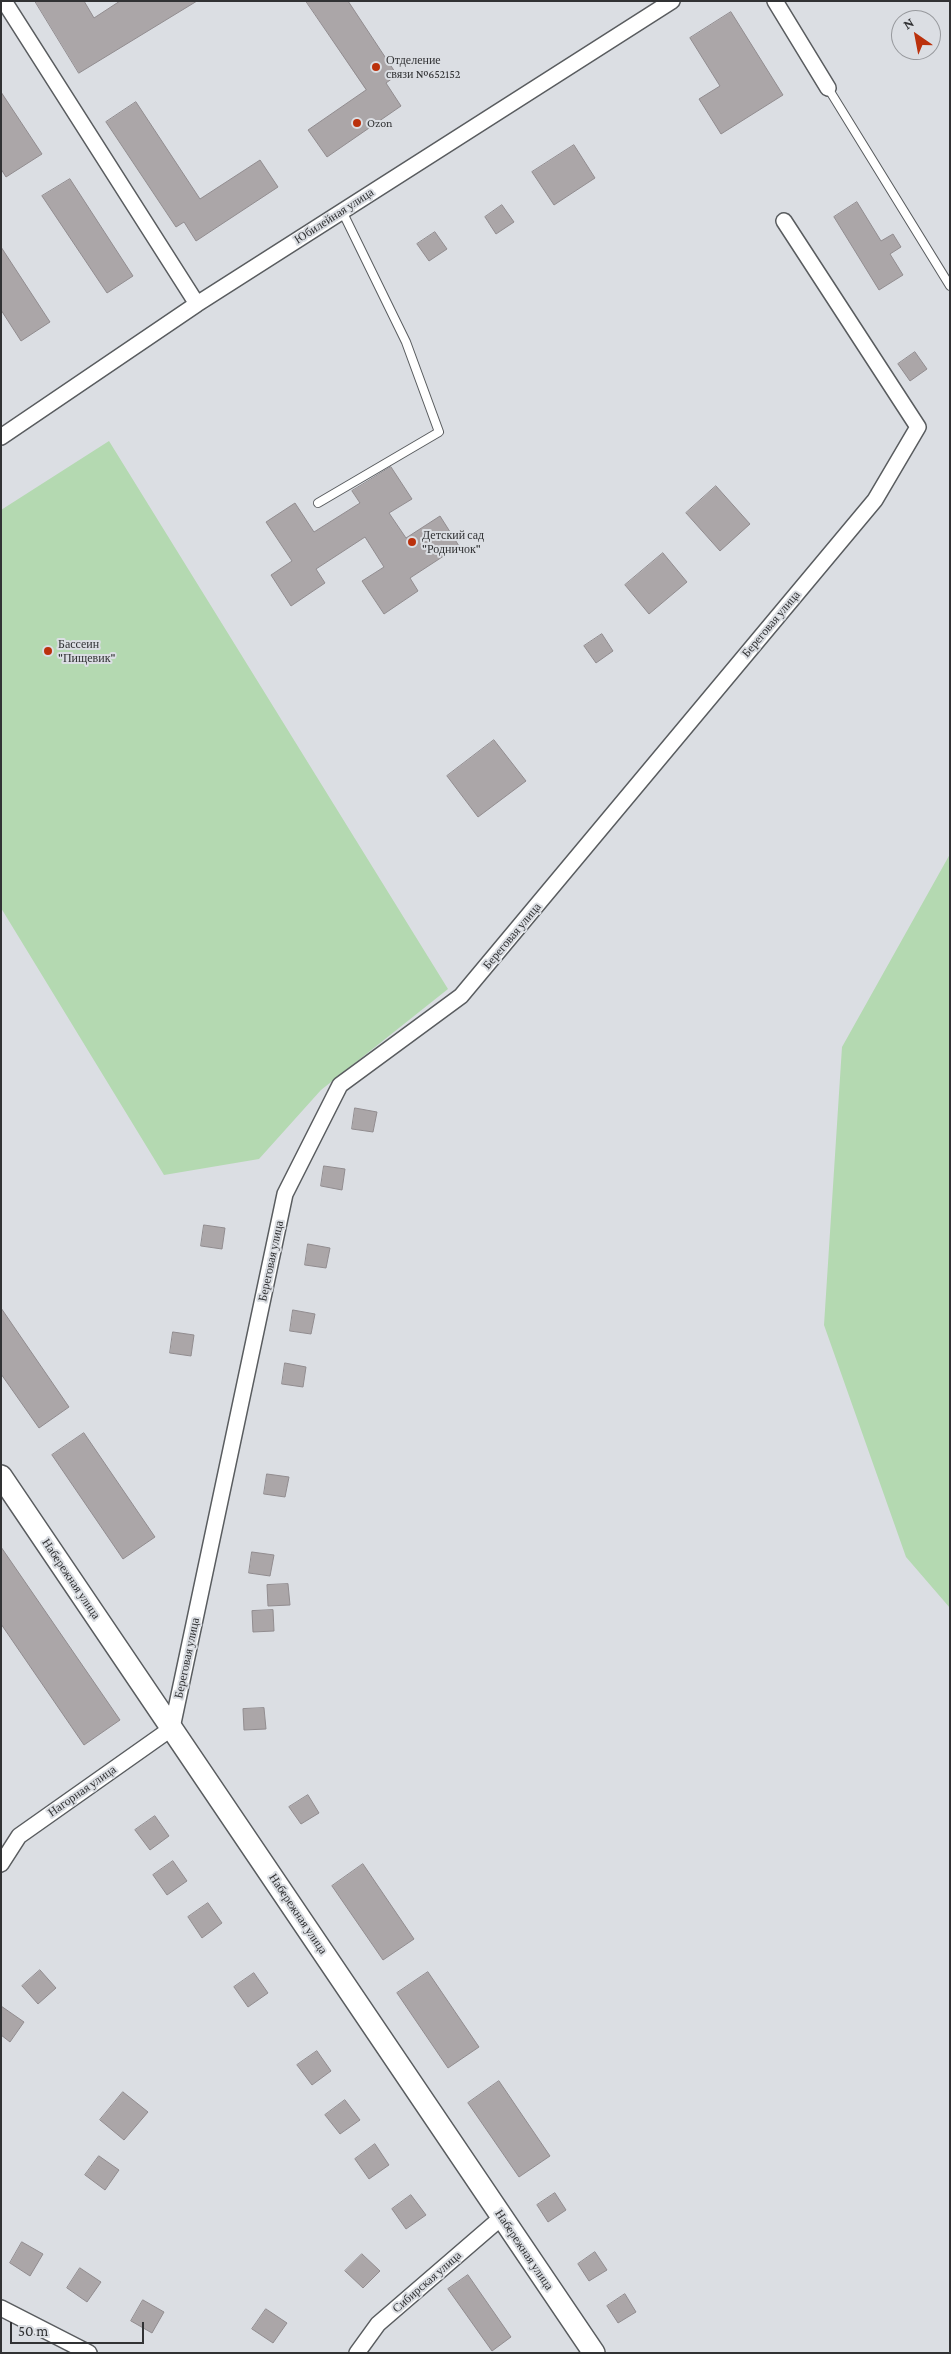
<!DOCTYPE html>
<meta charset="utf-8">
<style>
body{margin:0}
#map{position:relative;width:951px;height:2354px;overflow:hidden;background:#dbdee3;font-family:"Crimson Pro",serif}
canvas{display:block}
.frame{position:absolute;inset:0;border:2px solid #313234;pointer-events:none}
.north{position:absolute;left:891px;top:10px;width:50px;height:50px;box-sizing:border-box;background:#dbdee3;border:1px solid #97999d;border-radius:50%;rotate:327deg;font-size:14px;font-weight:700;line-height:20px;text-align:center;color:#313234}
.north::after{content:'';display:block;margin:auto;width:18px;height:22px;background:#bb310c;clip-path:polygon(50% 0,100% 100%,50% 72%,0 100%)}
.scale{position:absolute;left:10px;top:2322px;width:134px;height:22px;box-sizing:border-box;border:2px solid #313234;border-top:0;padding-left:6px;font-size:15px;line-height:18px;white-space:nowrap;color:#313234;-webkit-text-stroke:4px #dbdee3;paint-order:stroke}
</style>
<div id="map">
<canvas width="951" height="2354"></canvas>
<div class="frame"></div>
<div class="north">N</div>
<div class="scale">50 m</div>
</div>
<script>
const ctx = document.querySelector('canvas').getContext('2d');
ctx.lineJoin = 'round';
function fill(path, color) { ctx.fillStyle = color; ctx.fill(path, 'evenodd'); }
function stroke(path, color, width, dash) { ctx.strokeStyle = color; ctx.lineWidth = width; ctx.lineCap = dash ? 'butt' : 'round'; ctx.setLineDash(dash || []); ctx.stroke(path); }
function label(font, color, halo, rows, align = 'center') {
  ctx.font = font + ' "Crimson Pro",serif'; ctx.lineWidth = 4; ctx.setLineDash([]); ctx.textBaseline = 'middle'; ctx.strokeStyle = halo; ctx.fillStyle = color; for (const [text, x, y, turn = 0] of rows) {
    ctx.save(); ctx.translate(x, y); ctx.rotate((+turn || 0) * Math.PI / 180); ctx.textAlign = isNaN(turn) ? turn : align; if (halo) ctx.strokeText(text, 0, 0); ctx.fillText(text, 0, 0); ctx.restore();
  }
}
const green = new Path2D(`
 M109,441L448,989L321,1090L259,1159L164,1175L1,908V510Z
 M950,854V1608L906,1557L824,1325L842,1047Z`);
const building = new Path2D(`
 M35,1H84L94,18L120,1H197L79,73Z
 M306,1H348L397,75L386,83L401,106L327,157L308,130L366,90Z
 M731,12L783,95L721,134L699,99L720,86L690,38Z
 M1,92L42,154L6,177L1,169Z
 M136,102L200,199L260,160L278,187L196,241L184,222L176,227L106,122Z
 M574,145L595,178L554,205L532,172Z
 M70,179L133,276L107,293L42,196Z
 M857,202L881,241L893,234L901,247L890,254L903,275L879,290L834,217Z
 M502,205L514,222L496,234L485,217Z
 M435,232L447,249L429,261L417,244Z
 M1,247L50,322L21,341L1,310Z
 M915,352L927,369L910,381L898,364Z
 M391,467L412,499L389,513L406,538L440,516L459,546L410,578L418,591L384,614L362,581L384,567L365,537L316,569L325,583L291,606L271,575L292,561L266,522L295,503L314,532L360,503L352,491Z
 M716,486L750,524L720,551L686,513Z
 M663,553L687,582L649,614L625,585Z
 M602,634L613,651L596,663L584,646Z
 M494,740L526,781L478,817L447,776Z
 M355,1108L377,1112L373,1132L352,1129Z
 M324,1166L345,1169L342,1190L321,1186Z
 M204,1225L225,1228L222,1249L201,1246Z
 M308,1244L330,1248L326,1268L305,1265Z
 M1,1308L69,1407L39,1428L1,1374Z
 M293,1310L315,1314L311,1334L290,1331Z
 M173,1332L194,1335L191,1356L170,1353Z
 M285,1363L306,1367L303,1387L282,1384Z
 M84,1433L155,1537L123,1559L52,1455Z
 M267,1474L289,1477L285,1497L264,1494Z
 M1,1547L120,1720L84,1745L1,1624Z
 M252,1552L274,1555L270,1576L249,1573Z
 M288,1584L290,1605L268,1606L267,1585Z
 M273,1610L274,1631L253,1632L252,1611Z
 M264,1708L266,1729L244,1730L243,1709Z
 M308,1795L319,1813L301,1824L289,1807Z
 M155,1816L169,1836L150,1850L135,1830Z
 M173,1861L187,1881L167,1895L153,1875Z
 M363,1864L414,1939L383,1960L332,1886Z
 M208,1903L222,1923L202,1938L188,1917Z
 M40,1970L56,1988L38,2004L22,1986Z
 M428,1972L479,2047L448,2068L397,1993Z
 M254,1973L268,1993L248,2007L234,1987Z
 M1,2006L24,2022L10,2042L1,2035Z
 M317,2051L331,2071L312,2085L297,2065Z
 M499,2081L550,2156L519,2177L468,2103Z
 M123,2092L148,2112L124,2140L100,2120Z
 M345,2100L360,2120L340,2134L325,2115Z
 M375,2144L389,2165L369,2179L355,2159Z
 M99,2156L119,2170L105,2190L85,2175Z
 M555,2193L566,2210L548,2222L537,2205Z
 M411,2195L426,2215L406,2229L392,2209Z
 M22,2242L43,2254L30,2276L10,2263Z
 M595,2252L607,2270L589,2281L578,2264Z
 M362,2254L380,2271L363,2288L345,2271Z
 M80,2268L101,2282L87,2302L67,2288Z
 M468,2275L511,2337L492,2351L448,2289Z
 M625,2294L636,2312L618,2323L607,2306Z
 M143,2300L164,2312L152,2333L131,2321Z
 M266,2309L287,2323L273,2343L252,2329Z`);
const lane = new Path2D(`
 M828,88L950,286
 M318,503L439,432L406,342L342,211`);
const street = new Path2D(`
 M4,1L197,304
 M775,1L828,88
 M1,437L197,304L672,1
 M1,1864L19,1836L172,1728L285,1194L340,1085L461,996L875,500L918,427L784,221
 M1,2308L89,2353
 M357,2353L378,2324L502,2217`);
const secondary = new Path2D(`
 M1,1476L594,2353`);
const markers = [
 [376,67,5,"#bb310c"],
 [357,123,5,"#bb310c"],
 [412,542,5,"#bb310c"],
 [48,651,5,"#bb310c"]
];
const poiNames = [
 ["Отделение",386,60],
 ["связи №652152",386,74],
 ["Ozon",367,123],
 ["Детский сад",422,535],
 ["\"Родничок\"",422,549],
 ["Бассеин",58,644],
 ["\"Пищевик\"",58,658]
];
const streetNames = [
 ["Юбилейная улица",334,216,-33],
 ["Береговая улица",771,624,-50],
 ["Береговая улица",512,936,-50],
 ["Береговая улица",271,1261,-78],
 ["Набережная улица",71,1579,56],
 ["Береговая улица",187,1658,-78],
 ["Нагорная улица",82,1791,-35],
 ["Набережная улица",298,1914,56],
 ["Набережная улица",524,2250,56],
 ["Сибирская улица",427,2282,-41]
];
fill(green, '#b4d9b1');
fill(building, '#aba6a8');
stroke(building, '#918c8f', 1);
stroke(lane, '#595c5f', 10);
stroke(street, '#595c5f', 18);
stroke(secondary, '#595c5f', 24);
stroke(lane, '#fff', 8);
stroke(street, '#fff', 15);
stroke(secondary, '#fff', 21);
for (const [x, y, r, color] of markers) { const dot = new Path2D(); dot.arc(x, y, r, 0, 2 * Math.PI); ctx.fillStyle = color; ctx.fill(dot); stroke(dot, '#dbdee3', 2); }
label('12px', '#313234', '#dbdee3', poiNames, 'left');
label('12px', '#313234', '#dbdee3', streetNames);
</script>
